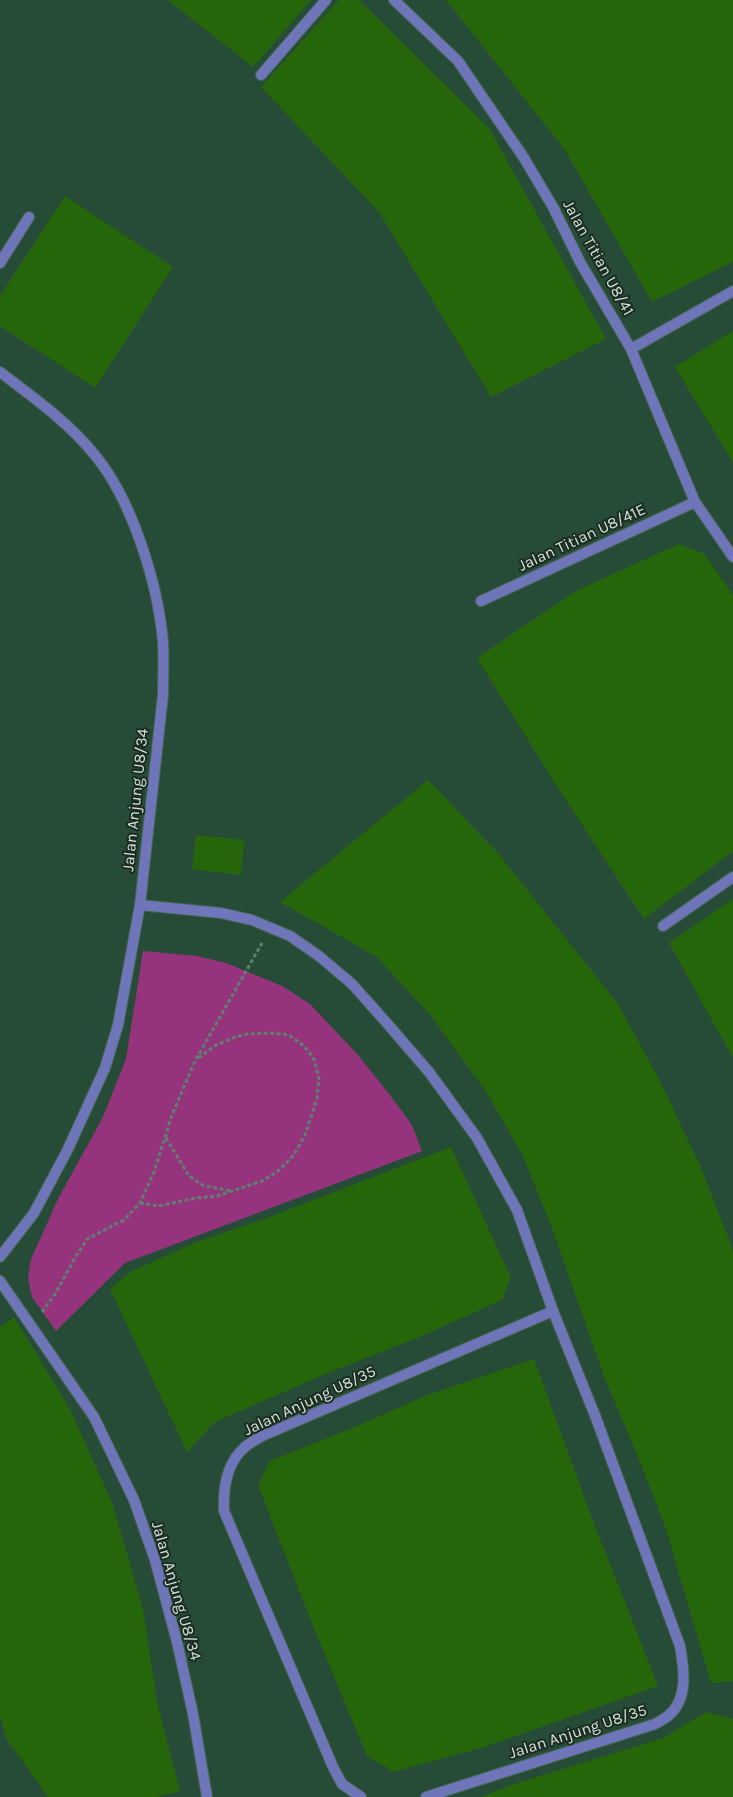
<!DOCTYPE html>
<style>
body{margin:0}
canvas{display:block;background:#264b37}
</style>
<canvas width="733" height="1797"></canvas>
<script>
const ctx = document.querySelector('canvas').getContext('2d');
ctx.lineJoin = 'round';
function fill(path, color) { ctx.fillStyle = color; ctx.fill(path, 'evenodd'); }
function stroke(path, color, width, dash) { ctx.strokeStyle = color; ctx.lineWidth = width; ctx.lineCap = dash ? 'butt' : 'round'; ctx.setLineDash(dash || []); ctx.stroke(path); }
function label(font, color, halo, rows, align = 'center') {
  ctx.font = font + ' Karla,sans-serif'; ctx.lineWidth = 4; ctx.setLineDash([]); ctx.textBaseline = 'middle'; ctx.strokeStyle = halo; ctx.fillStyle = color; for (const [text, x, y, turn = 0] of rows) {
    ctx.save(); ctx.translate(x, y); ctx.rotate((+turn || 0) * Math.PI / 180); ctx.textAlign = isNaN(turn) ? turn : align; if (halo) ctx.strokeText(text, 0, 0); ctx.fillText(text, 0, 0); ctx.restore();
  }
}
const green = new Path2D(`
 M143,951L197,956L226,963L282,986L310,1004L358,1055L389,1094L412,1125L422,1151L125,1263L56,1331L32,1297L28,1278L31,1259L59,1197L103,1117L126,1059Z`);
const building = new Path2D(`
 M168,0H311L253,67Z
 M339,0H359L489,128L606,339L491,397L379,212L261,87Z
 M446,0H733V262L652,302L565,150Z
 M65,196L173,267L95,388L0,326V296Z
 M733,331V462L675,367Z
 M679,544L704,554L733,595V851L644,919L556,785L477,658L576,591Z
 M428,780L498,853L618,1004L662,1085L701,1168L730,1242L733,1252V1681L711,1683L666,1529L637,1454L605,1379L552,1228L523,1156L485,1090L431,1016L377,957L280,902Z
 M196,835L244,840L241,875L192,869Z
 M733,899V1058L669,943Z
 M451,1147L511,1278L502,1300L415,1339L325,1374L215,1422L187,1452L110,1289L130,1272L194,1243L267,1218Z
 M14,1317L71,1411L113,1505L143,1609L157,1702L180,1791L157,1797H48L6,1738L0,1715V1327Z
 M534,1359L593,1521L658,1686L481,1748L393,1772L367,1756L313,1626L258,1485L270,1461L357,1426L425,1396Z
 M706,1712L733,1719V1797H481L514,1784L663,1738Z`);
const path = new Path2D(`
 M166,1138L189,1176L204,1186L233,1191
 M140,1203L158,1206L196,1198L217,1196L262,1181L278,1171L294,1155L306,1133L317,1098L319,1078L314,1059L304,1046L289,1035L271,1033L248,1034L235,1037L216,1045L197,1059
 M42,1312L55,1294L76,1256L87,1239L124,1220L140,1203L154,1172L172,1115L195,1061L262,943`);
const lane = new Path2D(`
 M261,75L326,0
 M0,263L29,217`);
const street = new Path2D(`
 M394,0L458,61L524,158L553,207L580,262L631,349L695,502L733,557
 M631,349L733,291
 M0,372C33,397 68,422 94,454C132,499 158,584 163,642C164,660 163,678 163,695L140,905L118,1025L105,1068L68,1149L34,1213L0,1257
 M481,601L695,502
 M140,905L221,913L252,920L290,936L319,956L352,984L385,1021L429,1072L477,1138L517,1210L553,1311L596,1418L680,1646C684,1669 689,1699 668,1716C664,1719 659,1722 655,1724L426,1797
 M663,926L733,877
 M0,1281L94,1417L134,1500L155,1560L177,1642L193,1714L207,1797
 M361,1797L342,1784L333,1767L224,1511C223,1488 226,1463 245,1447C249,1443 256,1440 262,1436L553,1311`);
const streetNames = [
 ["Jalan Titian U8/41",598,258,61],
 ["Jalan Titian U8/41E",582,538,-25],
 ["Jalan Anjung U8/34",136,800,-84],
 ["Jalan Anjung U8/35",310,1401,-25],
 ["Jalan Anjung U8/34",176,1591,74],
 ["Jalan Anjung U8/35",578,1732,-18]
];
fill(green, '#95347d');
fill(building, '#26660a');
stroke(lane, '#456754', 12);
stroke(street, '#456754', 12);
stroke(path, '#607f6e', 3, [4, 2.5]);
stroke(lane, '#6f75b9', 10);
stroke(street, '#6f75b9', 10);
label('16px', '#d0e4d8', '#1d2c23', streetNames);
</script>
